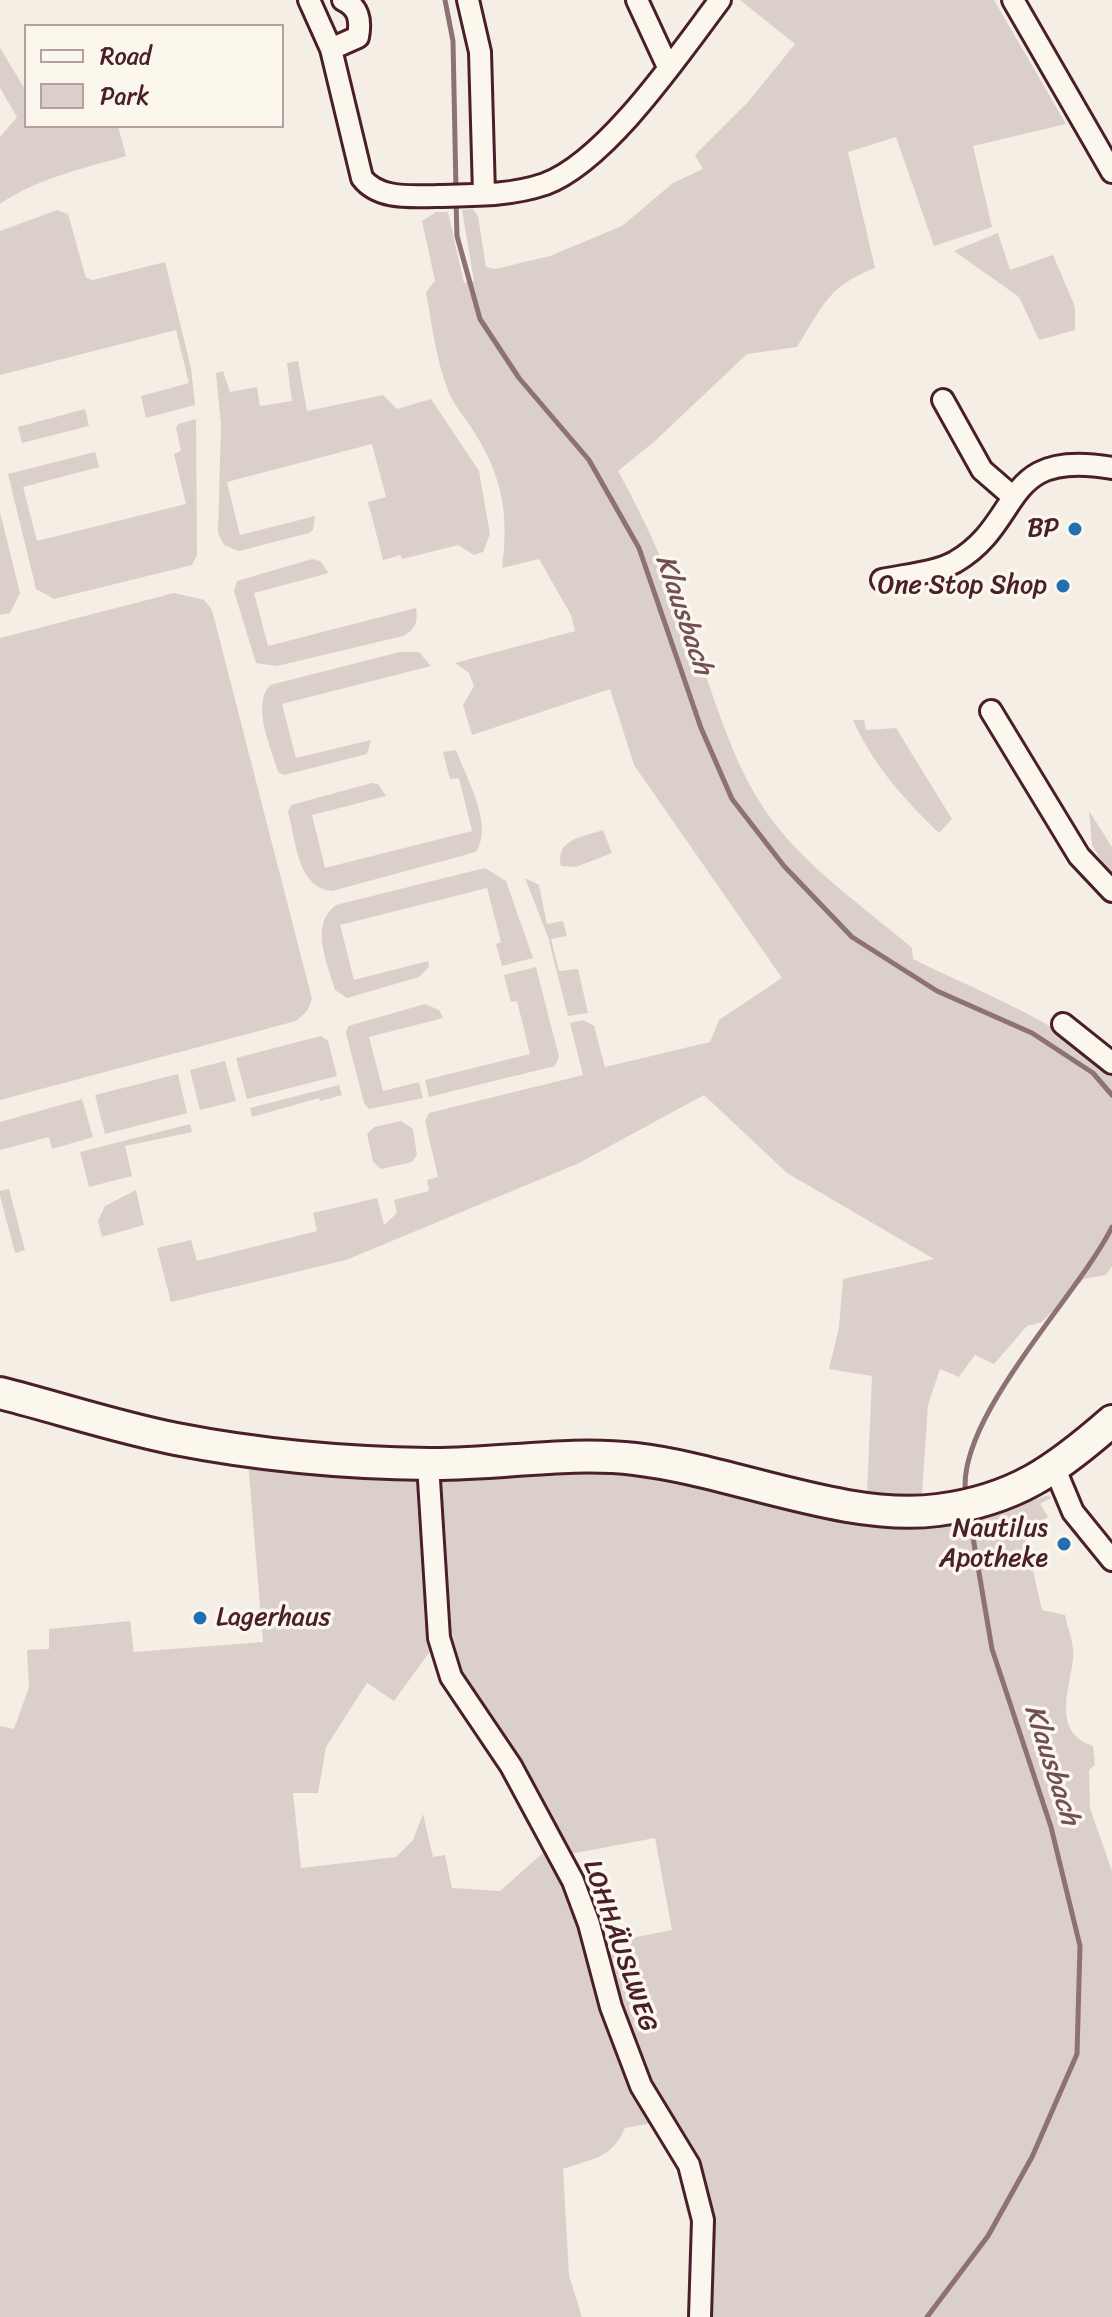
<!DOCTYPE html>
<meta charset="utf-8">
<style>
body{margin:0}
#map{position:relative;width:1112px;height:2317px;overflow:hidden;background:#f4eee4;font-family:Sriracha,sans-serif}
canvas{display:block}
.legend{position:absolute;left:24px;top:24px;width:260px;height:104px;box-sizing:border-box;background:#fbf7ec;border:2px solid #b4a19f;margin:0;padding:10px 14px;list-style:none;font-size:24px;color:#4a1f2b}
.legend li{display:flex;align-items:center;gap:16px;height:40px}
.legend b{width:40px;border:2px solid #b4a19f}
</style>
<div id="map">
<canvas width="1112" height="2317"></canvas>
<ul class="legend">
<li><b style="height:10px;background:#fbf7ec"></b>Road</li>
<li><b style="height:22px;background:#dbd0c9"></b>Park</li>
</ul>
</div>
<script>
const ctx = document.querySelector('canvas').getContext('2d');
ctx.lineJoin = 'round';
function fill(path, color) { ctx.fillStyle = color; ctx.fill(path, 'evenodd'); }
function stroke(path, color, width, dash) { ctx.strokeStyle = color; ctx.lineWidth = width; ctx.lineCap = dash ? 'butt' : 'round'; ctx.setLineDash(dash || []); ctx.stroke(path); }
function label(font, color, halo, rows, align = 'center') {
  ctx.font = font + ' Sriracha,sans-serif'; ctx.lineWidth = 7; ctx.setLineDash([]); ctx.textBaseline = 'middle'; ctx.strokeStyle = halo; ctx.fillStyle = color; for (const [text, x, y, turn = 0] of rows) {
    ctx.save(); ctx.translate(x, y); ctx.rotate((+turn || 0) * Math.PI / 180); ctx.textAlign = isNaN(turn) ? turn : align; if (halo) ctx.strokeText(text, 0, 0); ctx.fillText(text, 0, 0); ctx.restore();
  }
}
const green = new Path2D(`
 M740,0H994L1066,124L973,146L992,227L934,246L896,137L848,152L875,268C827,287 824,305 797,347L747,354L655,441L618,471C648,525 671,580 693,638C712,691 727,746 756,796C794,860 856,900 912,948L913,959C981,993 1055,1019 1112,1071V1266L1106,1275L1084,1279L1042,1322L1027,1326L994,1364L975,1355L959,1377L940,1369L928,1405L922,1494H867L872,1376L829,1369L839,1327L843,1279L934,1259L787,1173L704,1095L577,1164L346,1260L171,1302L157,1248L191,1240L197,1261L317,1231L313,1213L377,1198L384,1225L397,1213L394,1200L429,1191L427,1180L438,1177L425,1121L429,1113L583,1075L570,1023L583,1020L594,1026L605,1067L710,1042L719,1020L782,978L634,765L610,689L472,735L463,705L474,686L469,673L455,663L575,631L571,615L539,559L502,568C509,516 503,477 474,432C465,417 454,406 448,390C436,360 432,324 426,292L435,281L422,221L436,212H448L464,283L474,281L462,210L473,209L478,216L486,267L495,269L550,256L622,226L673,183L703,169L695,155L748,102L795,44Z
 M0,48L26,91V126H118L126,156C82,169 38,178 0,204V137L17,117L0,88Z
 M57,210L68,214L86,278L93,280L165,262L191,368L195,405L146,418L141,396L189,383L176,330L0,375V231Z
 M998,233L1010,270L1053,255L1075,307V330L1039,340L1019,297L954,251Z
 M298,361L307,411L383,395L397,409L431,399L479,471L490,534L483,552L474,555L458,545L402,559L401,555L383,560L368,502L386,497L372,444L227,482L240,535L315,516L313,530L309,533L239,551L224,545L218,533L221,425L216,373L223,371L230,392L257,387L260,406L292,401L287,363Z
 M85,409L89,426L22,443L18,427Z
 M196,419L197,555L192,565L54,599L36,589L8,474L95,452L99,467L23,487L37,541L186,504L174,454L181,451L176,428L178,424Z
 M0,512L20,593L10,613L0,615Z
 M312,559L320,561L329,573L254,593L268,646L416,608C418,622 416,629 403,636L277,666L256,663L234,591L237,581Z
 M174,593L204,600L212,610L312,999L307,1011L296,1021L0,1100V638Z
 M400,652H419L431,666L282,704L296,758L371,740L367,754L284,775L278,772C271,746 251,707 270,685Z
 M853,720H864L866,730L896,728L952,819L939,833C903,798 874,766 853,720Z
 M456,750C466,778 494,824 476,852L332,891C297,888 296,840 288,812L291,805L372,783L378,784L386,796L312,815L325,868L472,831L459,778L450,779L443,752Z
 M1089,811L1112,847V878L1092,845Z
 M603,830L612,853L576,867L561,866C555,839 583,837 603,830Z
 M485,868L506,881L533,958L502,966L496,944L501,942L487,888L340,925L354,980L428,961L429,967L419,977L347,998L335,990C327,962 309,925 336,905Z
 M525,878L539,885L547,924L563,921L567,936L551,939L559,971L578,969L588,1013L568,1016L548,937Z
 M536,967L559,1057L555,1066L429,1097L425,1080L530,1054L517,1001L511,1002L504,975Z
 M425,1004L439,1010L443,1018L369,1037L383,1091L419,1082L423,1098L369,1109L364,1103L346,1033L348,1026Z
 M321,1036L328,1041L337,1076L247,1099L236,1058Z
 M225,1061L236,1101L200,1110L190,1070Z
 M178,1074L187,1113L105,1134L95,1095Z
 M339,1085L342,1095L320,1101L319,1098L252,1117L250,1108Z
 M82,1099L93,1137L52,1149L49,1137L0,1150V1122Z
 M401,1121L413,1129L417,1155L412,1162L381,1169L373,1162L367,1134L374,1127Z
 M190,1124L192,1132L125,1146L132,1176L89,1187L80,1152Z
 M9,1189L25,1250L15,1253L0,1196V1191Z
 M136,1190L144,1225L102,1237L98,1221L105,1206Z
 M248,1461L467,1473L604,1471L663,1476L896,1526L924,1525L991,1513L1049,1495L1051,1498L1040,1504L1048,1517L1024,1532L1042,1610L1065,1615C1068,1629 1075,1646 1073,1659C1069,1692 1052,1732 1093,1746L1095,1765L1089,1770L1090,1808L1112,1871V2317H705L709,2225L664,2121L625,2128C611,2159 594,2158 563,2169L569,2275L582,2317H0V1726L14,1729L29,1687L27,1650L49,1649V1629L130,1621L134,1652L263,1642ZM439,1639L554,1843L500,1891L452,1888L445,1855L433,1857L423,1814L413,1840L396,1857L301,1868L293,1793H318L326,1747L367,1683L394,1701ZM655,1838L672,1930L595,1945L570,1854Z`);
const stream = new Path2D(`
 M445,0L453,41L456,190
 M456,200L457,236L480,319L519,378L589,460L639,548L701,728L732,799L784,866L852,937L937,991L1032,1033L1093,1073L1112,1095
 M966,1496C953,1421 1078,1296 1112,1227
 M927,2317L988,2236L1032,2157L1077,2054L1080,1946L1051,1827L992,1649L969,1514`);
const minor = new Path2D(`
 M309,0L331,49L362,178C379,200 412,196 436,196C472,195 510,196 545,184C607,161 680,53 720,0
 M468,0L480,52L484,194
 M637,0L668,67
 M1013,0L1112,172
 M331,49L358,37C361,21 359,7 343,0
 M943,400L982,470L1012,496
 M882,580C905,575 935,573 955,562C1025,521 999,448 1112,468
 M991,711L1079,856L1112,891
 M1063,1024L1112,1063
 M428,1464L439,1638L451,1677L511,1766L573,1881L589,1924L611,2007L641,2086L689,2165L703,2220L700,2317
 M1055,1469L1073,1512L1112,1560`);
const secondary = new Path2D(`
 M0,1393C59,1408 116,1427 176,1439C258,1455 345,1463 429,1464C497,1465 567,1451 635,1459C731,1470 845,1522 938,1510C1015,1500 1056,1470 1112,1421`);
const markers = [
 [1075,529,8,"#1f6fb2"],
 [1063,586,8,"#1f6fb2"],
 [1064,1544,8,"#1f6fb2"],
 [200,1618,8,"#1f6fb2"]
];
const poiNames = [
 ["BP",1059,529],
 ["One Stop Shop",1047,586],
 ["Nautilus",1048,1529],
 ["Apotheke",1048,1559],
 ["Lagerhaus",216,1618,"left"]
];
const streetNames = [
 ["LOHHÄUSLWEG",619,1946,71]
];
const waterNames = [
 ["Klausbach",683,615,71],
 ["Klausbach",1051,1765,72]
];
fill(green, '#dbd0c9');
stroke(stream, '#8d7174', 5);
stroke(minor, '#4a1f2b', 26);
stroke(secondary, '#4a1f2b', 36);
stroke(minor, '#fbf7ec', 20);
stroke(secondary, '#fbf7ec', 30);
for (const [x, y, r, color] of markers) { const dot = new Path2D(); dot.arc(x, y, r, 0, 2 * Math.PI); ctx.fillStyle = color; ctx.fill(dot); stroke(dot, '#fbf7ec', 3); }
label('26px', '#4a1f2b', '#fbf7ec', poiNames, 'right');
label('26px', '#4a1f2b', '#fbf7ec', streetNames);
label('italic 28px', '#714f56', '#fbf7ec', waterNames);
</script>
